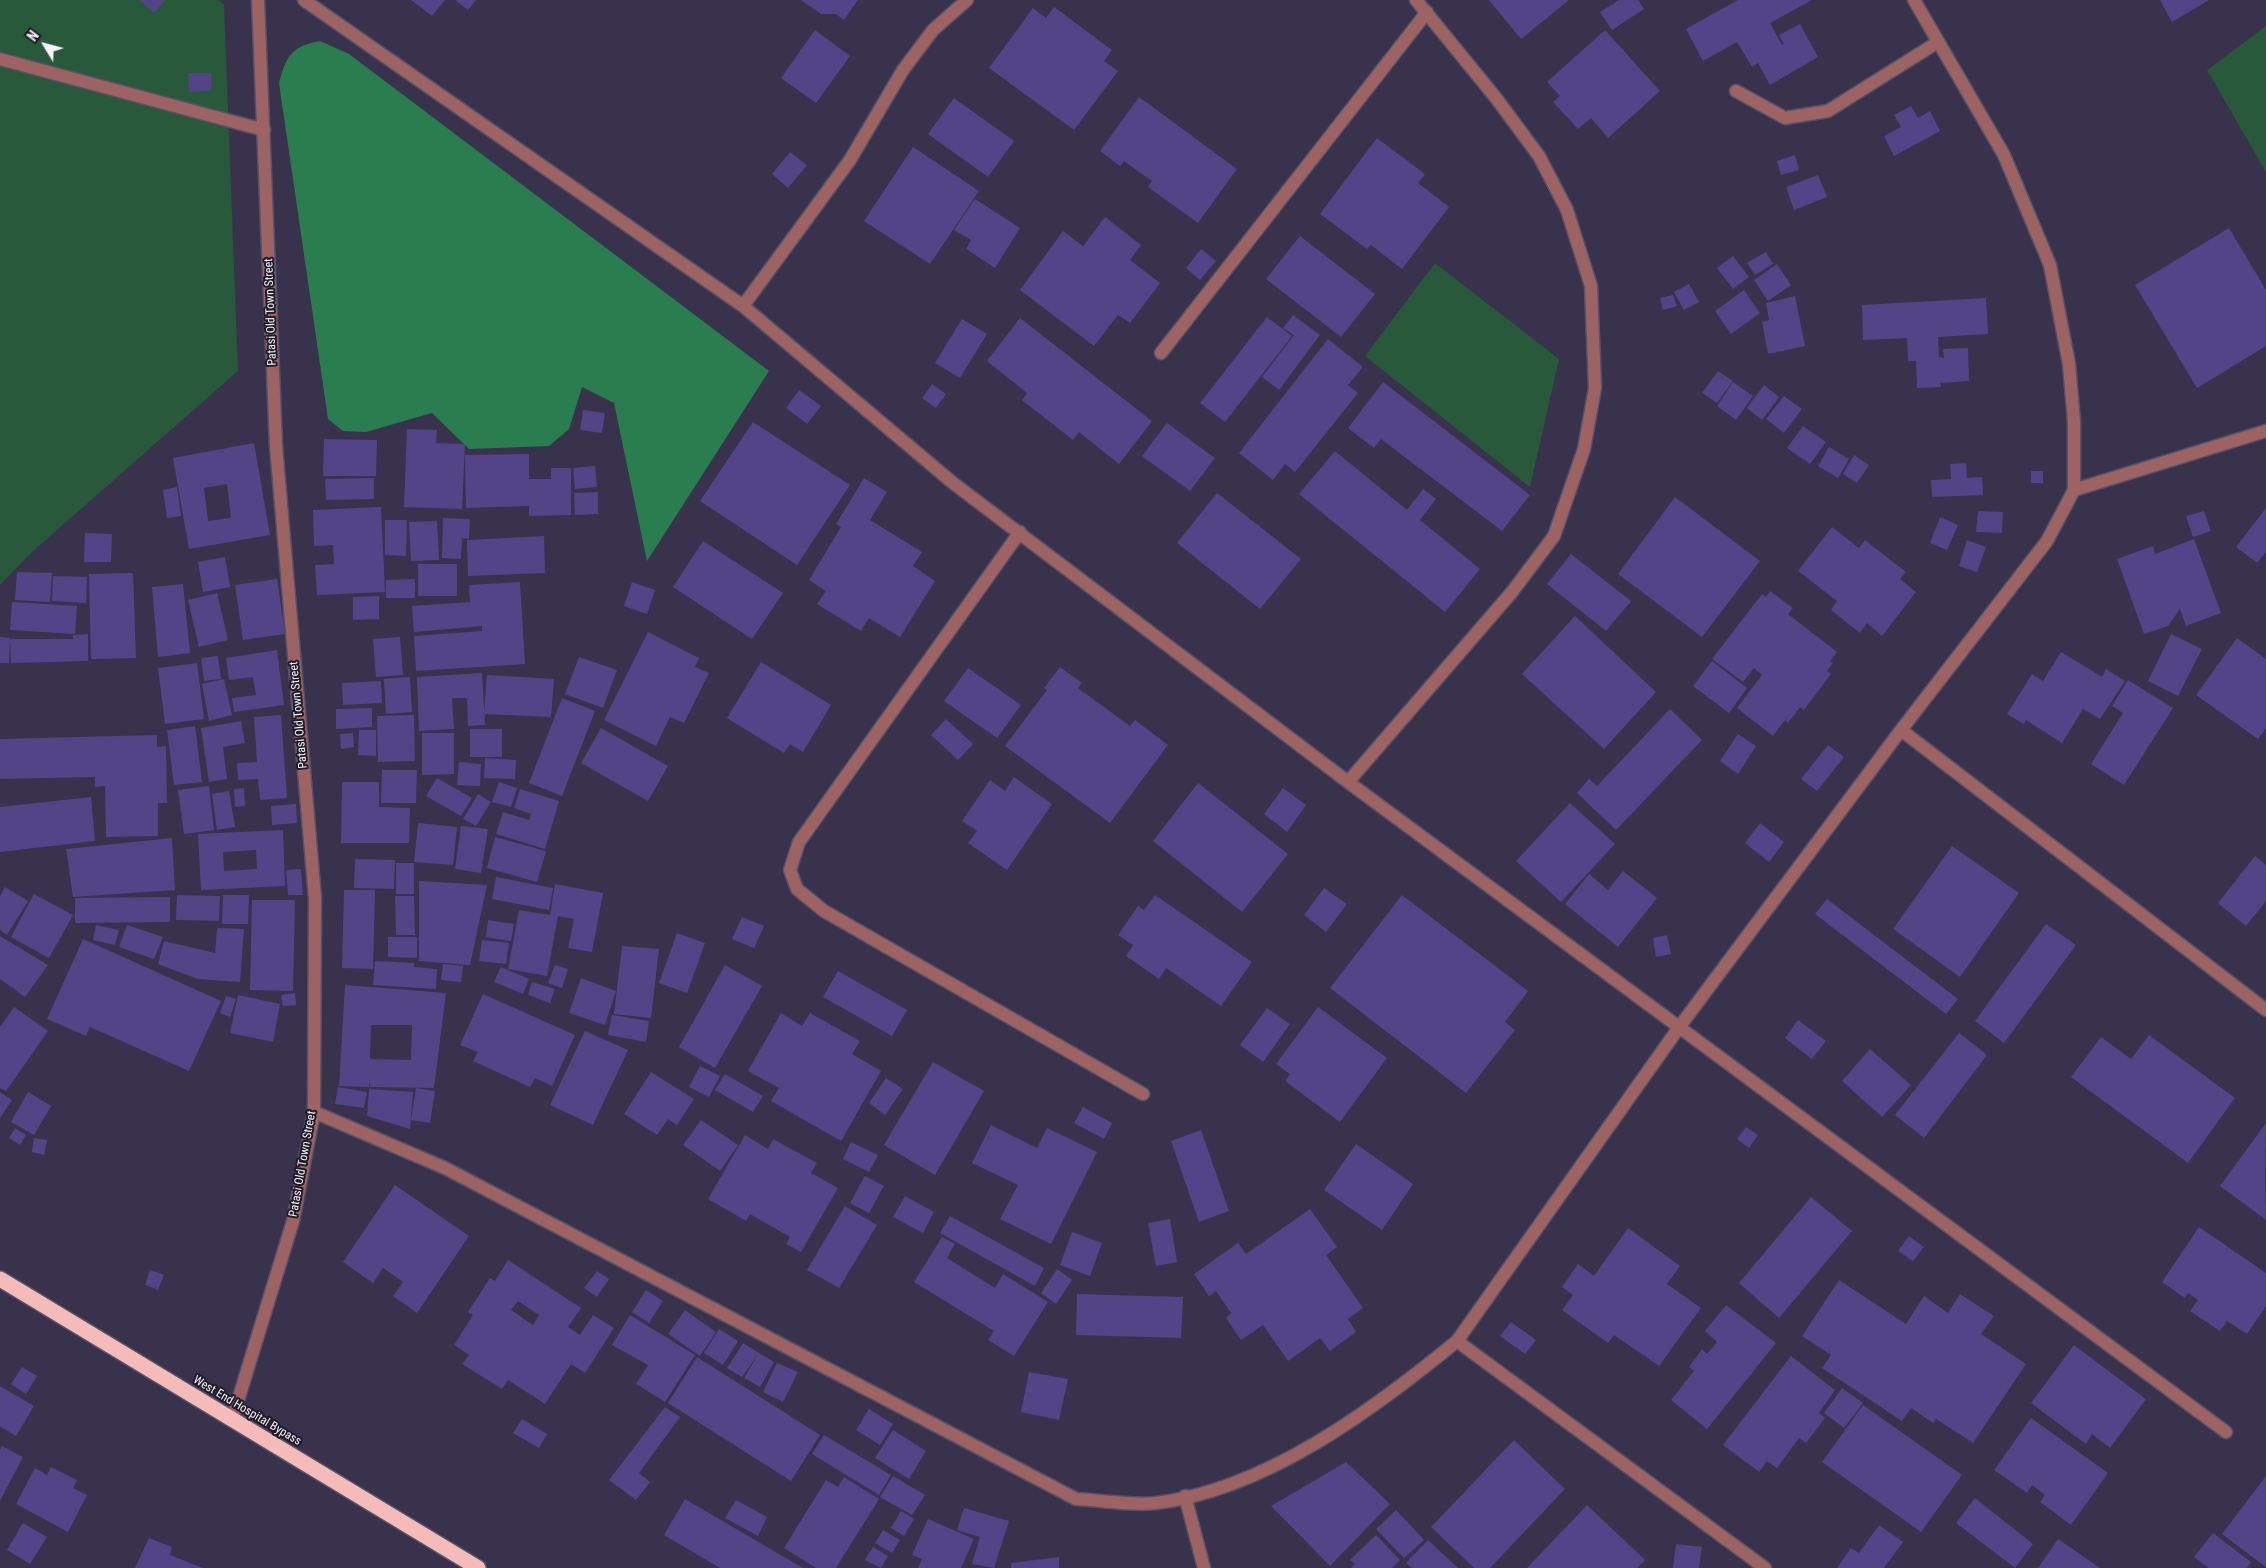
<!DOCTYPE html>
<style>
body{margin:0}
#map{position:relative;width:2266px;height:1568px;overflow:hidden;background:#38324d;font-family:"Roboto Condensed",sans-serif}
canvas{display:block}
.north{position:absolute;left:20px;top:20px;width:50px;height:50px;-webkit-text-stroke:4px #1f1c28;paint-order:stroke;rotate:307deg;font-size:14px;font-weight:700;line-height:20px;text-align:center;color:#f5f3fe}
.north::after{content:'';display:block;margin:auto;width:18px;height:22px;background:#f5f3fe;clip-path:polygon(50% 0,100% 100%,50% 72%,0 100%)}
</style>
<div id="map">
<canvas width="2266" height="1568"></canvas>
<div class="north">N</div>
</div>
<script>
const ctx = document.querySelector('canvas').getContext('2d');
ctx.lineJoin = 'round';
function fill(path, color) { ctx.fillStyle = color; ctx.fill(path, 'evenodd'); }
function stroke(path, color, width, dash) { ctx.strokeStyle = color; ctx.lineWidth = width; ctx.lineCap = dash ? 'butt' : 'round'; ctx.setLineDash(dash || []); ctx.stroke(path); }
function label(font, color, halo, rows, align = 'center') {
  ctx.font = font + ' "Roboto Condensed",sans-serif'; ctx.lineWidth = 4; ctx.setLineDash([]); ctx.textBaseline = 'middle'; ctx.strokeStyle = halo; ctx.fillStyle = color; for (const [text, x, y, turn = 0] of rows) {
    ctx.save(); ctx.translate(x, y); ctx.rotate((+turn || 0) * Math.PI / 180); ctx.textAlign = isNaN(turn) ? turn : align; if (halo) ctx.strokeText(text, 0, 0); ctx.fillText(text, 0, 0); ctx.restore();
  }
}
const green = new Path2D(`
 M0,0H218L224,4L238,371L33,551L0,585Z
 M2266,26V172L2207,70Z
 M1435,263L1559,359L1530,487L1365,356Z`);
const forest = new Path2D(`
 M320,41L349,54L769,371L647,561L614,403L582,387L569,429L549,446L469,449L432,413L366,432L343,431L328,419L279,83C286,57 291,46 320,41Z`);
const building = new Path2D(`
 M139,0H165L154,13Z
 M411,0H445L432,16Z
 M455,0H476L468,10Z
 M801,0H858L844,20L836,14H821Z
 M1489,0H1569L1521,39Z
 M1619,0H1638L1644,9L1612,30L1600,12Z
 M1738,0H1812L1770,23L1782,45L1784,44L1779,35L1800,24L1818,57L1770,85L1758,63L1752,67L1737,42L1703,61L1686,29Z
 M2160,0H2209L2172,22Z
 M1054,7L1112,50L1104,61L1118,71L1074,130L989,68L1033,8L1046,18Z
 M815,30L850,56L816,103L781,78Z
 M1605,30L1660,91L1608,138L1591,118L1578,129L1553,102L1560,96L1547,82Z
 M188,73H211V91L189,92Z
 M1139,97L1237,169L1198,223L1148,187L1152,181L1124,161L1120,166L1100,151Z
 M954,98L1014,141L988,177L928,134Z
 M1911,106L1918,118L1930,111L1940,131L1894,156L1884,136L1901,127L1894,115Z
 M1377,138L1425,174L1418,183L1449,207L1402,269L1371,245L1367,249L1320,214Z
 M913,147L979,191L930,264L864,221Z
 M790,152L807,165L788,188L772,174Z
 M1795,155L1799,170L1781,175L1777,161Z
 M1818,175L1827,197L1794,210L1786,187Z
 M975,199L1020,228L995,268L966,249L971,240L954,230Z
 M1105,217L1141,245L1130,260L1160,283L1130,323L1118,315L1094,346L1020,290L1063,231L1083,246Z
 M2229,228L2266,290V346L2197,388L2135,285Z
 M1300,236L1375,294L1341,337L1266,279Z
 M1201,249L1216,261L1200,280L1186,268Z
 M1766,252L1773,264L1755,275L1747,263Z
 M1733,256L1749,277L1733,289L1717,268Z
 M1777,264L1791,285L1768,301L1754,280Z
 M1689,284L1699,302L1684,310L1674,292Z
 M1744,290L1760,313L1731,334L1715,311Z
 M1673,295L1677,306L1663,310L1660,298Z
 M1795,296L1805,346L1768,354L1762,322L1769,320L1766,303Z
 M1986,298L1988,334L1938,337L1939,357L1944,358L1943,349L1968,348L1969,381L1940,383L1941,387L1917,388L1916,361H1908L1907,338L1863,340L1862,305Z
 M1293,315L1320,335L1279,390L1262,377L1294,335L1283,328Z
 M1267,317L1292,336L1225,422L1200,403Z
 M1020,318L1152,421L1119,464L1079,432L1073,440L1022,400L1027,393L987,361Z
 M962,319L987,334L960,378L935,363Z
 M1328,339L1363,367L1348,385L1358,393L1295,472L1285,464L1273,480L1239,453Z
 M1718,371L1733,381L1717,403L1702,393Z
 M1383,382L1530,495L1502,531L1381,439L1374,448L1348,428Z
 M1733,382L1753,396L1736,420L1717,406Z
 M932,384L946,394L936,408L922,398Z
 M1764,385L1779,397L1762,420L1747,408Z
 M799,390L821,406L807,424L786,408Z
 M1784,396L1802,409L1784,433L1766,419Z
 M583,410L605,413L602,433L580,430Z
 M753,422L850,485L797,565L700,501Z
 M1167,423L1215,458L1190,491L1142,456Z
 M1803,426L1826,442L1810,464L1787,448Z
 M407,429L437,430L436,443L465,444L462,509L404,507Z
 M324,439L377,440L376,476H323Z
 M254,443L270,535L189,549L173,458ZM227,484L231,518L208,521L204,488Z
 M1829,447L1849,459L1838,478L1818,466Z
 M1335,451L1407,510L1423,489L1436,499L1420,520L1480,569L1445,612L1299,494Z
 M529,454V479H551V468H571V515L529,516V506L466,508L465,455Z
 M1854,455L1869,465L1857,483L1843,474Z
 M1966,463L1967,478L1982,477L1983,495L1932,497L1931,480L1951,479L1950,464Z
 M595,466L597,487L575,489L573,468Z
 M2031,471H2043V483H2031Z
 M374,478V499L326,500L325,479Z
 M864,478L887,492L870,520L922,552L913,566L935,581L900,637L869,618L861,631L817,604L826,591L809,580L841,527L836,524Z
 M177,487L181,516L167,518L163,490Z
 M598,492V514L575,515L574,493Z
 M1217,493L1301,559L1260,609L1177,543Z
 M1675,497L1760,561L1702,637L1618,574Z
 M381,507L385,592L317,595L315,565L334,564L333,545L314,546L313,510Z
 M2266,508V552L2257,563L2236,547Z
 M1978,511L2003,512L2002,533L1976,532Z
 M2204,511L2211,531L2193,537L2186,516Z
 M1940,517L1958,525L1947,550L1930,543Z
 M443,518L470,519L469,539L462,538L461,559L442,558Z
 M385,520H407L406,556L385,555Z
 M437,521L439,560L411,561L409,522Z
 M1832,527L1859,548L1865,540L1906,572L1900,579L1916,592L1882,636L1867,623L1860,633L1831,610L1837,601L1798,571Z
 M85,533L112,534L111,562H84Z
 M544,536L545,573L468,576L467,540Z
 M2194,539L2221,613L2186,626L2180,609L2168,626L2144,634L2117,559L2153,546L2155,554Z
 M1967,540L1986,547L1977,572L1959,566Z
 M703,541L783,593L752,639L673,587Z
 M1571,554L1631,601L1606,631L1547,584Z
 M225,557L230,587L203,592L198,562Z
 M418,564H457V596H418Z
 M17,572L52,573L50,602L15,600Z
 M133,573L136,658L91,659L89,574Z
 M53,576L87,577L86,603L52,601Z
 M277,579L285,634L243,640L235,585Z
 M415,579V598H386V580Z
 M520,582L525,664L416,671L414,636L482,631V626L414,632L412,606L470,602L469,585Z
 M632,582L655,590L647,614L624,606Z
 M183,584L190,653L158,657L152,587Z
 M1770,591L1793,608L1788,614L1837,652L1830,661L1833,663L1827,671L1831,674L1804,710L1800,707L1788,723L1785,720L1773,736L1737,708L1762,675L1754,668L1743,682L1712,659L1762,594L1766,597Z
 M217,593L228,640L199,647L188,600Z
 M379,596V619L353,620V597Z
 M12,602L77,606L75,634L10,630Z
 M1575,616L1656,692L1604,749L1522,674Z
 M648,632L699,658L695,667L709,673L684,723L670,717L656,746L604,720Z
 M88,634V661L11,663L10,639H73V635Z
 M2171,634L2202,649L2178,696L2148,681Z
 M0,637L10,638L9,663H0Z
 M400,637L403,675L376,677L373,639Z
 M2237,638L2266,659V728L2258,739L2196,695Z
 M277,650L284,705L234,712L232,698L256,695L253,677L229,680L226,658Z
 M2061,652L2102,677L2106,669L2125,681L2100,719L2083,709L2062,743L2026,720L2024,724L2007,714L2032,674L2043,681Z
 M218,656L221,679L204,681L201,658Z
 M579,657L617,670L603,708L565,694Z
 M1712,661L1747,688L1729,713L1693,686Z
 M761,662L831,705L803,752L790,744L784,753L727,718Z
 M197,663L204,719L165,724L158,668Z
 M1060,667L1082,683L1078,688L1130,726L1135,720L1168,745L1110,823L1005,746L1047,690L1044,688Z
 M968,668L1021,705L997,738L944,701Z
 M482,673L485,725L468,726L467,698H452L454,729L419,731L417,677Z
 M487,675L554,679L551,717L484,714Z
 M410,677L412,712L386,714L384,679Z
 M224,679L232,715L209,721L202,684Z
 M2128,680L2173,708L2124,785L2091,764L2123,713L2112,706Z
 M381,681L382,703L343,705L342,683Z
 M562,698L595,711L562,796L529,783Z
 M372,708V727L336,729V709Z
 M1670,709L1702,740L1616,830L1577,793L1589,779L1597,786Z
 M281,715L287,798L260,800L258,779L238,780L237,763L257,762L254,717Z
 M414,715L415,761L378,762L377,716Z
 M946,719L973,744L958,760L931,735Z
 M241,721L245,743L223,747L227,779L209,782L201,728Z
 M195,726L202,782L174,785L167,730Z
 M601,728L668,766L648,801L581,763Z
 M470,729H502V757H470Z
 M359,730H376V756L358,755Z
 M353,733L354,747L341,749L340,734Z
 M422,733H454V774L422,775Z
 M1738,734L1756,746L1738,774L1720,761Z
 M157,735V747L166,746L167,803H158V836L106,837L105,786L95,787V777L0,779V739Z
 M1828,745L1844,757L1817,791L1801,779Z
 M485,758L516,760L515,779L484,778Z
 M459,762L481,764L480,786L457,785Z
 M382,770H417L416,803H381Z
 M1014,777L1052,804L1007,870L968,843L977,831L962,821L990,780L1005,791Z
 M437,778L472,798L461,816L426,796Z
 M342,782H379V807L410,808L409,843H341Z
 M499,782L517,788L511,807L492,802Z
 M1198,783L1288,854L1242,912L1153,841Z
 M209,786L214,830L184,834L178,790Z
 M244,788L245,806L235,807L234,789Z
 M1283,788L1306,805L1287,832L1264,814Z
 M520,789L559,801L545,849L496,834L503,812L529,820L531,814L514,808Z
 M229,791L235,827L217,830L212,794Z
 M478,794L491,802L476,826L463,819Z
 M91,797L95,841L0,852V807Z
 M1570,803L1615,844L1561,902L1516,861Z
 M296,804L297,823L272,825L271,806Z
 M418,823L457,827L453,865L414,862Z
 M1760,823L1784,842L1769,862L1745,843Z
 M461,826L488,829L481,873L455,869Z
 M283,830L285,886L201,890L198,834ZM256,850L257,869L224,871L223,852Z
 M495,837L546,851L537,882L487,868Z
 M172,838L175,890L73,897L66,849Z
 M1952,846L2019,893L1960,977L1893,929Z
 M2255,856L2266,865V901L2246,926L2218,903Z
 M355,859L395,860L394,889L354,888Z
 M396,863H414V894H396Z
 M301,869L303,895H288L286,870Z
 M1623,871L1657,898L1618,947L1565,904L1589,874L1608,890Z
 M496,877L553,888L549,910L492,899Z
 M419,881L487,885L470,965L419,961Z
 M555,884L603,893L592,952L568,948L574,919L558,916L547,976L508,969L519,910L550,915Z
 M5,887L28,901L7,935L0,930V896Z
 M1324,888L1347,904L1326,932L1304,915Z
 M344,890H375L373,969L342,968Z
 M34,894L73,915L49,958L11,937Z
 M177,895L220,896L219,921L176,920Z
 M223,895H249L248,924H222Z
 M1155,895L1252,962L1221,1006L1166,968L1159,979L1126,956L1133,945L1118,935L1138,906L1144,910Z
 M1402,895L1528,991L1505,1022L1515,1030L1466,1093L1330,988Z
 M395,896H414L415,935H396Z
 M170,897V922L75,923V898Z
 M1827,899L1958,999L1946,1014L1815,914Z
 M252,900H295L293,991L250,990Z
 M742,917L764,926L754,948L732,939Z
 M488,920L514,924L511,941L486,937Z
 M2046,924L2076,945L2004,1043L1975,1021Z
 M96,925L119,930L115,945L93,940Z
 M127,925L163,937L154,959L119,947Z
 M217,928L244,929L240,982L198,979L158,964L164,941L215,953Z
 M677,933L705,943L687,993L659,983Z
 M1667,935L1671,954L1656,957L1653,938Z
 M0,936L48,965L25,997L0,979Z
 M388,937H417V958L388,957Z
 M83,939L221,1001L189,1071L90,1027L86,1036L47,1019Z
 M482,940L509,943L506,964L479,961Z
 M622,946L659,949L651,1018L614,1014Z
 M375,961L414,963V967L437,969L436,989L373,985Z
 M443,964L463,966L461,982L441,980Z
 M555,965L568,969L562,988L548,983Z
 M725,965L762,986L715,1068L679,1047Z
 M501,967L529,979L523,994L494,982Z
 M838,971L907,1010L892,1036L823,997Z
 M581,978L616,991L605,1025L569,1013Z
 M532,982L555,989L550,1003L528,995Z
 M345,985L446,993L434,1088L370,1087V1078L369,1087L339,1086ZM371,1025H412L411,1060L370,1059Z
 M295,993L296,1005L283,1006L281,995Z
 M483,994L575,1035L552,1086L535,1078L530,1087L473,1061L478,1052L460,1045Z
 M238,995L280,1004L273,1042L230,1033Z
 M226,996L236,999L230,1017L220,1013Z
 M14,1007L48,1031L6,1091L0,1088V1027Z
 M1318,1007L1387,1058L1340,1122L1285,1081L1290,1074L1276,1064Z
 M1267,1008L1290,1024L1263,1062L1240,1045Z
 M781,1013L802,1026L810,1013L860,1041L852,1054L881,1071L841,1141L771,1101L779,1088L748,1071Z
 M612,1015L649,1021L646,1042L608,1035Z
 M1798,1020L1826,1041L1812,1059L1785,1038Z
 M585,1031L628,1050L593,1125L550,1105Z
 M1959,1033L1987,1055L1924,1138L1895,1115Z
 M2149,1035L2235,1098L2188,1163L2071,1077L2101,1037L2131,1059Z
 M1870,1049L1911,1085L1882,1117L1842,1081Z
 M933,1062L984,1091L935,1175L884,1145Z
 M700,1066L720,1076L709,1097L689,1087Z
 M651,1072L694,1099L677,1125L668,1119L657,1135L624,1114Z
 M725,1074L763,1096L753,1112L715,1090Z
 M886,1078L903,1089L885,1115L869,1103Z
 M338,1087L367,1092L364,1108L335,1104Z
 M416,1088L435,1091L430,1123L411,1120Z
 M369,1089L413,1092L410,1129L367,1116Z
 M0,1092L12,1100L0,1118Z
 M28,1092L51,1106L34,1135L11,1122Z
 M1083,1107L1112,1123L1104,1139L1074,1123Z
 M701,1120L738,1145L720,1171L683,1145Z
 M2266,1123L2265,1179L2266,1220L2220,1186Z
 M991,1125L1037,1148L1047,1128L1097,1152L1051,1244L1000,1219L1018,1185L972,1163Z
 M1746,1127L1758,1135L1749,1148L1737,1139Z
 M15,1128L26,1135L20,1145L9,1138Z
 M1201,1130L1229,1211L1199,1222L1171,1141Z
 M745,1135L768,1149L773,1139L817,1163L811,1173L838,1188L801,1252L786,1244L790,1237L750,1214L746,1221L708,1199Z
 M34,1138L47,1140L44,1155L32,1152Z
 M851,1142L878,1155L869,1172L843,1159Z
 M1356,1144L1413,1184L1382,1230L1324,1190Z
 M865,1176L884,1186L869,1213L850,1203Z
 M395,1185L469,1236L417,1313L393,1296L403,1282L383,1268L373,1283L343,1262Z
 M905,1196L934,1212L923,1233L893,1217Z
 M1811,1197L1852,1231L1779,1318L1739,1283Z
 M845,1206L877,1225L839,1288L807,1270Z
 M1310,1209L1337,1247L1326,1255L1363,1308L1348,1319L1356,1332L1330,1351L1320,1338L1288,1361L1263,1325L1241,1340L1226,1318L1231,1313L1216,1291L1209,1296L1194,1274L1238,1243L1246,1254Z
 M950,1216L1044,1268L1035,1286L940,1233Z
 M1170,1219L1177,1262L1156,1266L1148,1223Z
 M2199,1227L2266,1273V1306L2247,1334L2227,1321L2220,1331L2190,1311L2198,1300L2188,1293L2185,1298L2162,1282Z
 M1628,1228L1680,1266L1667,1284L1701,1308L1659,1366L1614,1335L1608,1343L1562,1310L1573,1295L1562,1287L1578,1264L1594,1276Z
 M1072,1232L1102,1243L1090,1276L1060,1265Z
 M1909,1236L1924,1247L1913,1261L1898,1251Z
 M942,1237L955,1244L947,1258L995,1288L1003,1274L1048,1302L1014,1356L988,1340L994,1331L914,1282Z
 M508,1260L581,1308L568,1327L580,1335L593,1315L614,1328L585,1373L571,1364L545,1404L508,1380L502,1389L462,1364L469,1355L454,1345L473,1315L468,1312L490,1278L495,1281ZM518,1301L539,1315L533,1325L511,1310Z
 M1057,1269L1072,1280L1056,1304L1041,1293Z
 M150,1270L164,1275L158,1290L145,1285Z
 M597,1271L609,1279L597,1297L584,1288Z
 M1839,1280L1906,1324L1924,1296L1948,1313L1960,1294L1994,1316L1981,1334L2026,1364L1973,1443L1936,1419L1933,1423L1911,1408L1902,1421L1822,1368L1831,1355L1802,1336Z
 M646,1290L663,1301L649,1323L632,1312Z
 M1077,1294L1183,1297L1181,1338L1076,1335Z
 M1726,1305L1776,1343L1707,1429L1671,1400L1694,1371L1689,1367L1702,1349L1707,1354L1717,1342L1705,1331Z
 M685,1310L716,1332L700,1356L668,1334Z
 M630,1315L695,1355L665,1402L636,1384L648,1365L612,1345Z
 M1511,1322L1536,1340L1525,1354L1500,1336Z
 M719,1329L738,1341L723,1365L704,1353Z
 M743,1343L759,1353L742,1377L727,1368Z
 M2074,1345L2146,1399L2110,1448L2092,1434L2086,1444L2031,1403Z
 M759,1353L774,1362L760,1387L744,1378Z
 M1791,1356L1835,1390L1819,1413L1825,1418L1806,1443L1799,1438L1777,1468L1767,1461L1759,1472L1723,1445Z
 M697,1357L820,1435L791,1481L668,1403Z
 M777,1363L798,1372L783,1402L763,1392Z
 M22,1367L37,1376L26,1394L11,1384Z
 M1029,1372L1068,1379L1059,1420L1021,1412Z
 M0,1386L34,1406L16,1436L0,1426Z
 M1842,1388L1863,1403L1844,1428L1824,1413Z
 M1863,1405L1962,1475L1921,1532L1822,1462Z
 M665,1407L680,1417L639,1473L650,1482L636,1500L609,1480Z
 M869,1409L893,1424L880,1445L856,1430Z
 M2031,1418L2108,1473L2071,1525L2040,1502L2045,1495L2032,1485L2027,1493L1994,1470Z
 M522,1419L547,1434L539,1448L513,1433Z
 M893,1430L926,1451L909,1479L875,1458Z
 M824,1435L891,1475L879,1495L812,1454Z
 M1514,1440L1565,1489L1490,1568H1474L1431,1527Z
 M2,1446L23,1457L0,1501V1450Z
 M1346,1462L1390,1504L1330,1566L1271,1506Z
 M51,1467L77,1480L73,1488L87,1495L68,1532L16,1504L35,1468L47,1475Z
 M893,1476L925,1495L912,1515L880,1497Z
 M2266,1476V1567L2222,1534Z
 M844,1477L879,1499L836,1568H816L784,1548L826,1480L838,1487Z
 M1975,1498L2033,1544L2015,1568L1956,1523Z
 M685,1499L803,1568H720L664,1535Z
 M736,1500L767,1517L758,1536L725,1518Z
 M1587,1505L1645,1560L1637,1568H1527Z
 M964,1508L1009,1521L994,1568L972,1564L980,1537L957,1530Z
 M1396,1510L1424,1540L1404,1558L1376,1529Z
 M901,1511L914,1519L904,1536L891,1528Z
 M928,1519L974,1539L961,1568H918L922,1559L912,1555Z
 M23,1523L47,1537L30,1564L7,1550Z
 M1879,1525L1903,1542L1884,1568H1837L1851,1548L1859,1553Z
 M883,1530L900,1540L892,1553L875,1543Z
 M2213,1533L2251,1562L2247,1568H2209L2194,1557Z
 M1376,1535L1400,1560L1392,1568H1351L1355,1564L1350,1560Z
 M149,1538L172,1547L170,1555L203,1568H135Z
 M2058,1539L2100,1568H2038Z
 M1428,1540L1458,1568H1412L1406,1563Z
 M1676,1544L1702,1547L1699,1568H1673Z
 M873,1547L888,1556L881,1568L865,1560Z
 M1059,1557V1568H1011V1563Z`);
const street = new Path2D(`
 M304,0L743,306L953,483L1348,782L2226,1432
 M0,59L264,130
 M1736,91L1785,118L1828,111L1938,42
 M743,306L850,160L903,70L933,30L967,0
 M1161,353L1427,12
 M2074,490L2266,431
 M1020,532L799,842L790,870L797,889L824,911L1143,1094
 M1901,730L2266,1010
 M1348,782L1512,592L1554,536L1584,449L1595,388L1591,286L1567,210L1539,156L1496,98L1416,0
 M314,1112L445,1168L1076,1499C1100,1500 1132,1506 1156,1503C1265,1490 1373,1410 1457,1341L1680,1026L1901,730L2047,541L2074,490V422L2069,364L2050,265L2004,155L1914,0
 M1457,1341L1765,1568
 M232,1420L293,1221L314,1112L315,898L276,446L258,0
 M1185,1496L1204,1568`);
const highway = new Path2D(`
 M0,1279L478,1568`);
const streetNames = [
 ["Patasi Old Town Street",271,312,-92],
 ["Patasi Old Town Street",299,715,-95],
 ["Patasi Old Town Street",303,1164,-80],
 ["West End Hospital Bypass",247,1411,31]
];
fill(green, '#27593a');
fill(forest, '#2a7d4e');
fill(building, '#524487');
stroke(street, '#565169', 15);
stroke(highway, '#565169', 18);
stroke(street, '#9d6362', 12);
stroke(highway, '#f5bbb9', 15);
label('12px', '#f5f3fe', '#1f1c28', streetNames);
</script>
